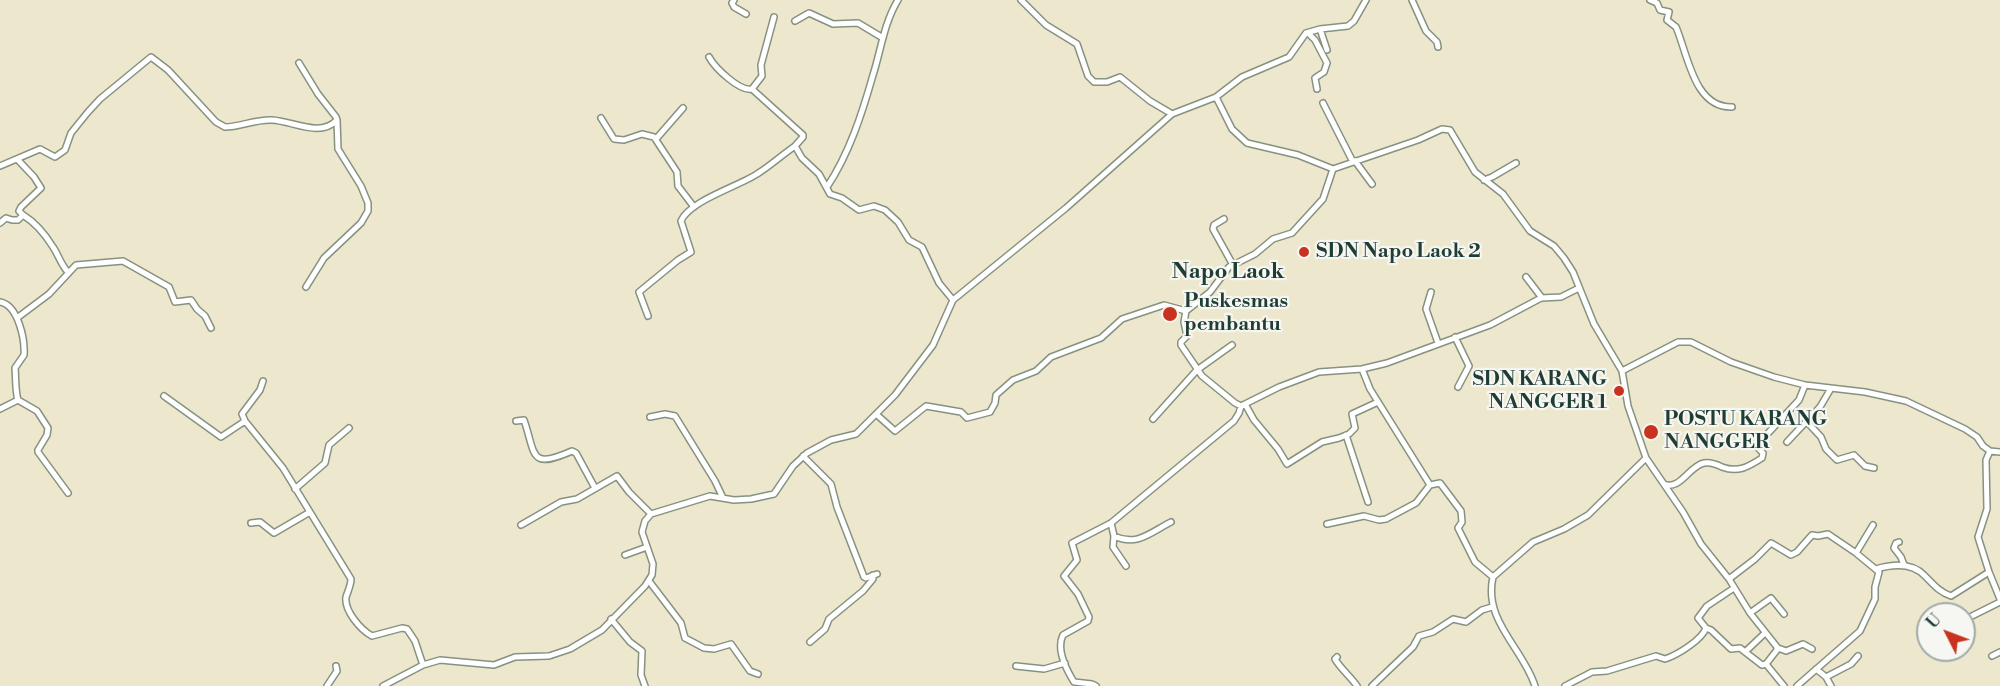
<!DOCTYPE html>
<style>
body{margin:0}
#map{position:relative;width:2000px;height:686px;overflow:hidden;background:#ece7cd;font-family:"Libre Bodoni",serif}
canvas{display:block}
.north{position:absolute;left:1916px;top:602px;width:60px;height:60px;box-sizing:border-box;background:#f6f6f2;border:2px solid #a0aca6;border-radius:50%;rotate:312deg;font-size:16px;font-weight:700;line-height:24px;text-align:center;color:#1f3d34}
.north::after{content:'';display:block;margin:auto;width:21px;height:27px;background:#c8321e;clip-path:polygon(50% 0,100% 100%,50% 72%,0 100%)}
</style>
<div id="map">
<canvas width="2000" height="686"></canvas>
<div class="north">U</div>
</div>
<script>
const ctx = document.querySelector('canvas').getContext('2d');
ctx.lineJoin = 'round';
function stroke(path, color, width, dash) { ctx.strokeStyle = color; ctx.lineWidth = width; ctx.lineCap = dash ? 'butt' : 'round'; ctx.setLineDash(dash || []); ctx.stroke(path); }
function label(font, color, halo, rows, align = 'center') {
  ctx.font = font + ' "Libre Bodoni",serif'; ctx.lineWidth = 4.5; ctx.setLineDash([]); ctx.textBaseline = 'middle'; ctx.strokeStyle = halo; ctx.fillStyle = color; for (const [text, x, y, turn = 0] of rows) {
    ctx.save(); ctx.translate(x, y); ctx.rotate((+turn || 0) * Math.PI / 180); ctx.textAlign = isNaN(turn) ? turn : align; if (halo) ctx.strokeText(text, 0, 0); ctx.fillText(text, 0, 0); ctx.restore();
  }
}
const minor = new Path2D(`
 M734,0L732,3L734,7L746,14
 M1021,0L1046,25L1077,44L1088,76L1094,82H1107L1120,77L1150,101L1172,114
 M1412,0L1426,31L1437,42L1438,47
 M1650,0L1657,3L1660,10L1669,12L1667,20L1676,27C1688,55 1694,108 1732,107
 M774,17L761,65L762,76L752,89L803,135V137L795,146L802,158L819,174L830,194L842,198L859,210L874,206L885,210L898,222L909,240L922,247L939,283L953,300
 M795,21L809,13L833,24L858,23L883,38
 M1320,29L1327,50
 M1308,33L1315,40L1327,63L1324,72L1315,78L1317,89
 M709,57C715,68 740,92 752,89
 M1216,97L1232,129L1247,143L1298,155L1333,169L1418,140L1442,129L1450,130L1475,172L1503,194L1530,231L1554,246L1564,258L1573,272L1594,324L1622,371L1628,406L1646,458L1683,512L1701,544L1729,579L1750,613L1777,647V650L1766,664L1784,686
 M1323,103L1353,162
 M601,118L614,139L624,140L642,134L654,137L677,172L678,186L694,207
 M656,139L683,108
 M1355,161L1372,184
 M0,166L40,149L55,157L65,150L71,133L88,112L100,99L151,57L168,70L216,122L225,127C240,127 256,119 272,120C293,121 320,138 337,120L336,117L318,94L299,63
 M1333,169L1323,199L1292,233L1273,239L1255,254L1229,267L1210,292L1186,311L1184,322L1187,336L1181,342V345L1202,376L1235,403L1241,406L1279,387L1319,372L1362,369L1387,363L1490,325L1541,298L1561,297L1579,288
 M1484,180L1492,177L1516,163
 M827,187C849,154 862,114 873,75C881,50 884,23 898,0
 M23,215C36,223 45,234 53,247C59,256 61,265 68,272
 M1224,219L1214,225L1213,229L1233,265
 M0,223L6,218L12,220H18L23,215L19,211L21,207L41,188L34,177L18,160
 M1526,277L1542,298
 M306,287L324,258L361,223L368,211V203L361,186L338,149L337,120
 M1431,292L1426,309L1438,343
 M0,302C18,305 25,339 24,355L15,368C16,378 15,390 18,400L37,411L48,428L47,435L38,450V452L68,493
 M648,316L639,292L678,260L691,252L681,221C689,201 739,186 757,174C770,166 782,155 795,146
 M17,318L49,294L76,265L123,261L169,287L175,302L191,300L197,309L205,316L211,328
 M1455,337L1469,366L1458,387
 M1362,369L1370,389L1430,485
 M1622,371L1678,342H1691L1731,362L1774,377L1805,385L1865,392L1906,401L1965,429L1977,437L1983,446L1990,451L2000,452
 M164,396L221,437L245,421L283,468L351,579C351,585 348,591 346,597C344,611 361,630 372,636L402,628L407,629L415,641L423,665
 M1245,404L1254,420L1278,449L1287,464L1322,442L1339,438L1349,434L1355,428L1352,414L1378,402
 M0,409L18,400
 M876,414L895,431L926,406L961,412L967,418L990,412L995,403L996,395L1013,380L1036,371L1051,357L1101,338L1122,319L1164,305L1186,311
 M650,417L665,414L675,416L715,481L723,498
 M1153,419L1197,370L1232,345
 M245,421L242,414L260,390L263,381
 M516,421L524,420C536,455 529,470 572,451L576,453L595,488
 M1807,422L1821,437L1826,449L1837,460L1854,455L1865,466L1874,468
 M1346,435L1368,502
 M1787,442L1820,407L1830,390
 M803,456L831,484L837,507L864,577L866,578L877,574
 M1664,484C1680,491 1689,466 1704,463C1710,462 1716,464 1722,467C1738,473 1748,467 1762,458L1763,453L1758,448V444L1799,400L1805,385
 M295,489L325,463L329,445L349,428
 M251,523L260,522L274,533L310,512
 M1111,523L1114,536L1113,547L1126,566
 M1327,524L1364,516L1379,520L1386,519L1416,503L1430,485L1440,483L1461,511L1462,522L1458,528L1475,562L1493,577C1483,621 1523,648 1535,686
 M521,525L561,502L577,499L617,476L629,492L651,514
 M1114,536C1137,547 1151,532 1171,522
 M1899,542L1896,543L1894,548L1901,557L1904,565
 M625,555L647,547
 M1876,569C1893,564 1912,562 1925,576C1933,584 1939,592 1951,596L1989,572L2000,599
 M1989,572L1978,537L1987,509L1986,460L1990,451
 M1493,577L1533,542L1564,529L1588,515L1646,458
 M1729,579L1755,559L1771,543L1791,555L1797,552L1812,535L1818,536L1828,534L1856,553L1873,525
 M649,581L681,623L685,638L704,648L714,649L731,644L750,671L758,674
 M1750,613L1771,598L1784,614
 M611,619L630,642L642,651L641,675L645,686
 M1964,620L2000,602
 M1706,628L1711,630L1731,649L1740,648L1762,665L1766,664
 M810,642L825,629L829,619L863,591L873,579V575
 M1778,648L1786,651L1803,644L1812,649
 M1745,652L1765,633
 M1992,656L2000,652
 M1337,657L1335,659C1340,668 1351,677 1357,686
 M1016,666L1044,669L1065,663
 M1816,669L1826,677L1831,686
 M1826,677L1851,664L1858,656
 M327,686L337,671L336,666
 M383,686L423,665L440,660L494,665L515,657L549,656L570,649L602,630L645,586L652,575L653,564L642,532L645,521L651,514L710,496L734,500L751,499L774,494L793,466L807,453L831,440L856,434L895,395L933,345L953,300L1066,208L1172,114L1216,97L1242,77L1289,57L1306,33L1320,29L1348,26L1354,21L1366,0
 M1096,686L1092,684L1074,682C1066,669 1056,649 1063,635L1088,621L1089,617L1078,594L1064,576L1077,560L1072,543L1111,523L1234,421L1239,413L1241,406
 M1372,686L1413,647L1419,636L1433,632L1453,619L1466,622L1482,610L1492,607
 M1565,686L1592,672L1607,671L1656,656L1665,659C1677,655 1702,640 1706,628L1698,618L1707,606L1734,588
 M1797,686L1860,631L1875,599V587L1879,572L1856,553`);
const markers = [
 [1304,252,6,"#c8321e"],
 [1170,314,8,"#c8321e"],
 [1619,391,6,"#c8321e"],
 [1651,432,8,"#c8321e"]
];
const poiNames = [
 ["SDN Napo Laok 2",1316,252],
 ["Puskesmas",1184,302],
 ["pembantu",1184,325],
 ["SDN KARANG",1607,380,"right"],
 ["NANGGER 1",1607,403,"right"],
 ["POSTU KARANG",1664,420],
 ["NANGGER",1664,443]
];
const quarterNames = [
 ["Napo Laok",1228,273]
];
stroke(minor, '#869280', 8);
stroke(minor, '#fff', 5);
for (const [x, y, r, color] of markers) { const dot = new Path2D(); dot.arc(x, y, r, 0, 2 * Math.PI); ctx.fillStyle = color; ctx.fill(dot); stroke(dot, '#f6f6f2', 2); }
label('bold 20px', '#1f3d34', '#f6f6f2', poiNames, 'left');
label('bold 22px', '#1f3d34', '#f6f6f2', quarterNames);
</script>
